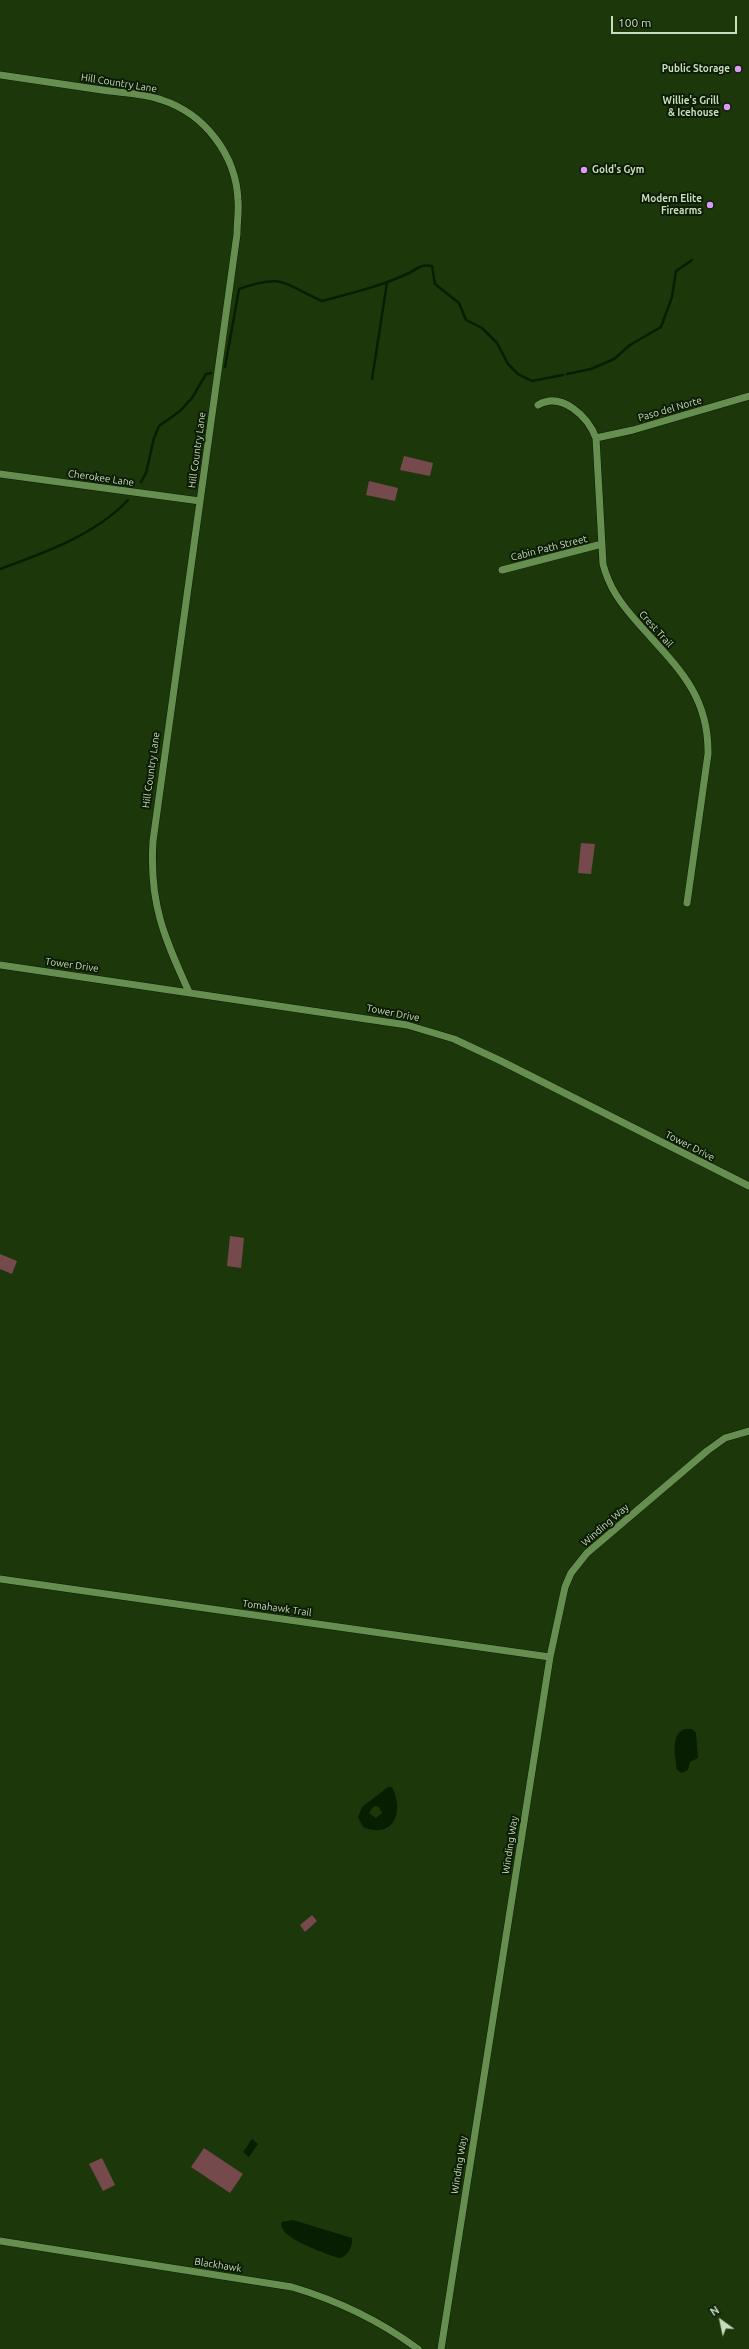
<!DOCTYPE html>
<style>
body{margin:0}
#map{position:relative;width:749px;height:2349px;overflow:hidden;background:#1c380a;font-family:Ubuntu,sans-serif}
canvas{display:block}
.north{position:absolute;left:701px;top:2301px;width:40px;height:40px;-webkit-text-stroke:3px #0d1c05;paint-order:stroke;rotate:327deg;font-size:11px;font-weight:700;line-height:16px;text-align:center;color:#c8ddbd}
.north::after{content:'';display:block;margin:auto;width:14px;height:18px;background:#c8ddbd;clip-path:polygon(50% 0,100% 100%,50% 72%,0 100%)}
.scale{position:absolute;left:611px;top:16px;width:126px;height:18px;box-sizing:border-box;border:2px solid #c8ddbd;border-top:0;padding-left:5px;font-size:12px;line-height:14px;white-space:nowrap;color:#c8ddbd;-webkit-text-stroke:3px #0d1c05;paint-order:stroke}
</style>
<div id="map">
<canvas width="749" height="2349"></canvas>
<div class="north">N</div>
<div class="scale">100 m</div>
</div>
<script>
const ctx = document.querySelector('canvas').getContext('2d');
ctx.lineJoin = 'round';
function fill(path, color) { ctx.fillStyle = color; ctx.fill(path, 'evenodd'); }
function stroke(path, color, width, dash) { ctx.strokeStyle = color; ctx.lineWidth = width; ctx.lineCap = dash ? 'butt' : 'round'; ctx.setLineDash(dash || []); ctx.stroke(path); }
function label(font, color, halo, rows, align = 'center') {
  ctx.font = font + ' Ubuntu,sans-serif'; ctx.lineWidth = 4; ctx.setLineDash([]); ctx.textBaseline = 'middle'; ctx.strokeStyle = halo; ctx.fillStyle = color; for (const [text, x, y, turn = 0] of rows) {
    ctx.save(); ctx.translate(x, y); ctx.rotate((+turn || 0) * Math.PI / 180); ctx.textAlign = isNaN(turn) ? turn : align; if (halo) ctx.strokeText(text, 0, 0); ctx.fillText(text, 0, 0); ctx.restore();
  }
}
const green = new Path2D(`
 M404,456L433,463L430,476L400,470Z
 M369,481L398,488L395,501L366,495Z
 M581,843L595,844L591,874L578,873Z
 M230,1236L244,1238L241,1268L227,1266Z
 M0,1254L17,1261L12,1274L0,1269Z
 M312,1915L317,1921L305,1932L300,1925Z
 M204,2148L243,2174L230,2193L191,2167Z
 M102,2158L115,2185L103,2191L89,2164Z`);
const water = new Path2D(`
 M685,1729H692L696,1733L698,1758L690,1762L688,1770L682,1773L677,1770C676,1758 669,1735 685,1729Z
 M388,1787H392C405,1812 393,1840 363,1827L358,1817L362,1807ZM376,1806L379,1807L382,1813L376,1818L369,1813L373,1807Z
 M252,2139L258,2144L249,2157L243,2152Z
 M293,2220L352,2238C353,2246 348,2257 339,2258C327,2254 275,2237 282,2222Z`);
const stream = new Path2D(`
 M225,367L239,289C284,273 283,284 322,301C352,293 382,286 409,273C418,268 422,264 432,266L435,284L459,303L466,320L482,328L497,343L508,364L518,374L532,381L563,375
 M567,374L591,369L614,359L630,345L661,327L672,297L676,271L692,260
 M372,379L387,283
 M141,482L146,473L154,438L159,426L180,411L192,398L206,374L211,373
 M0,569C44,553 95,535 128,500`);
const street = new Path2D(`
 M0,75C34,80 68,85 102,90C122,93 144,93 162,100C205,114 236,155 238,200C239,211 237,223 237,234L153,841C149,903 164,937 189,992
 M538,405C562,391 588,417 596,438L603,564C609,588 622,605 638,623C675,665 709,693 708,754L687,903
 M596,438L633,430L749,396
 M0,474L200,501
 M502,570L602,544
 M0,965L407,1025L454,1039L501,1061L749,1186
 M0,1579L550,1657
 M0,2241L292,2287C339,2301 379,2320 418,2349
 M441,2349L550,1657L565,1587L571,1573L587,1553L707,1451L725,1438L749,1431`);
const markers = [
 [738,69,4,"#da9af6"],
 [727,107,4,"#da9af6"],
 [584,170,4,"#da9af6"],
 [710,205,4,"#da9af6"]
];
const poiNames = [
 ["Public Storage",730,69],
 ["Willie's Grill",719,101],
 ["& Icehouse",719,113],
 ["Gold's Gym",592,170,"left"],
 ["Modern Elite",702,199],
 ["Firearms",702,211]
];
const streetNames = [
 ["Hill Country Lane",119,83,9],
 ["Paso del Norte",670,409,-16],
 ["Hill Country Lane",197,450,-82],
 ["Cherokee Lane",101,478,8],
 ["Cabin Path Street",549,548,-14],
 ["Crest Trail",656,629,48],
 ["Hill Country Lane",151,770,-82],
 ["Tower Drive",72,965,8],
 ["Tower Drive",393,1013,11],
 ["Tower Drive",690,1146,27],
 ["Winding Way",605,1525,-41],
 ["Tomahawk Trail",277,1608,8],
 ["Winding Way",510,1845,-81],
 ["Winding Way",459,2165,-81],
 ["Blackhawk",218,2265,9]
];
fill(green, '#76494c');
fill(water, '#071e00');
stroke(stream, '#071e00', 2.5);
stroke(street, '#0a1d01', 8);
stroke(street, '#668e51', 7);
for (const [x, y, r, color] of markers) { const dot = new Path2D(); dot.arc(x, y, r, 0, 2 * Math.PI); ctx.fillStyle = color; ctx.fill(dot); stroke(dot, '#0d1c05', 1.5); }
label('bold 10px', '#c8ddbd', '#0d1c05', poiNames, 'right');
label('10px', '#c8ddbd', '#0d1c05', streetNames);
</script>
